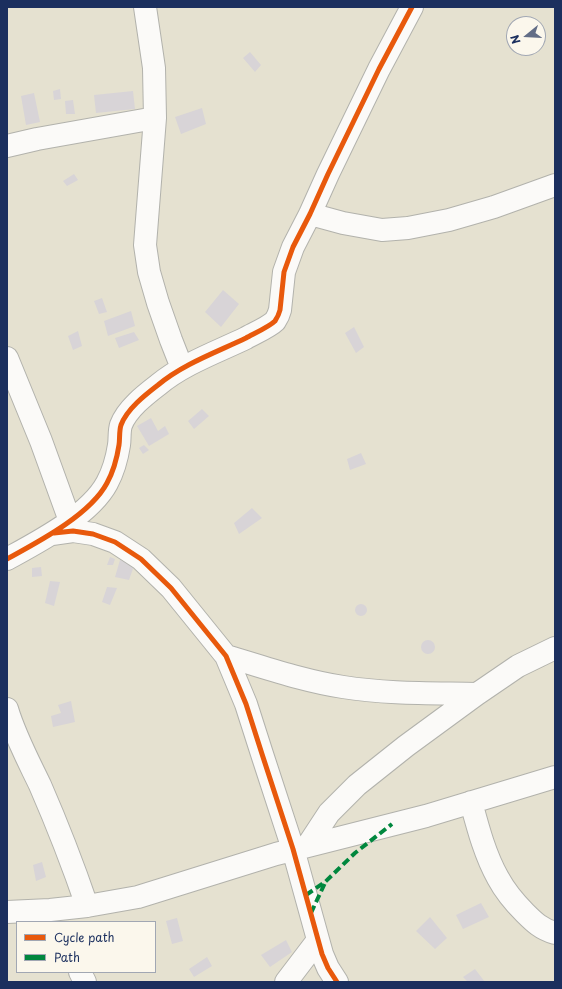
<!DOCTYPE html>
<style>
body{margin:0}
#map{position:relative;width:562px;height:989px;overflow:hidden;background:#e5e1d0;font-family:"Playpen Sans",sans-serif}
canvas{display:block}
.frame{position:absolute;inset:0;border:8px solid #1b2f5e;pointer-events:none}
.legend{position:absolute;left:16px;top:921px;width:140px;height:52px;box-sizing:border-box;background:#fbf7ec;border:1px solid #a1a7b3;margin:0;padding:5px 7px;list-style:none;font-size:12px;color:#1b2f5e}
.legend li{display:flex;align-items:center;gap:8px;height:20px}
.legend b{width:20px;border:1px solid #a1a7b3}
.north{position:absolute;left:506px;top:16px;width:40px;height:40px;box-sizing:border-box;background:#fbf7ec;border:1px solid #a1a7b3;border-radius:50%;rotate:252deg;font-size:11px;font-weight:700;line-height:16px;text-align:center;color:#1b2f5e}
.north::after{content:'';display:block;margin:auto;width:14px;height:18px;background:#626d86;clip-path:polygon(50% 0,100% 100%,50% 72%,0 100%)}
</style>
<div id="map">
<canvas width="562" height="989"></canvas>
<div class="frame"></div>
<ul class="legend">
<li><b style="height:5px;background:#e8590c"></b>Cycle path</li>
<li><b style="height:5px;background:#00873e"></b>Path</li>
</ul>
<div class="north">N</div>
</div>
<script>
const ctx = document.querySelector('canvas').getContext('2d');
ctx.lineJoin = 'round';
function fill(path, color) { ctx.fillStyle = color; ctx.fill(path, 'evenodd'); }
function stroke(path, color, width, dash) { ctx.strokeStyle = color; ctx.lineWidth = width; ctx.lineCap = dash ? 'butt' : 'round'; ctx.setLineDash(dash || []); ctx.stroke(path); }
const building = new Path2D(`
 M250,52L261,65L255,72L243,58Z
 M60,89L61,99L54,100L53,91Z
 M133,91L135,109L96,113L94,95Z
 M34,93L40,122L26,125L21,96Z
 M73,100L75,114H66L65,101Z
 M202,108L206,124L181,134L175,117Z
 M74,174L78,180L67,186L63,181Z
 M223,290L239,304L221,327L205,312Z
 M102,298L107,312L99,314L94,301Z
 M131,311L135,326L108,336L104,321Z
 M354,327L364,347L356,353L345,333Z
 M78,331L82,346L73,350L68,336Z
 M134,332L139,340L119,348L115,338Z
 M202,409L209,416L194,429L188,421Z
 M151,418L158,431L165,426L169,434L149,446L137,426Z
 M144,445L149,450L143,454L139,448Z
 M361,453L366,464L350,470L347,459Z
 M252,508L262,518L239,534L234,523Z
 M110,557L115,559L113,565H107Z
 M120,560L135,563L129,580L115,577Z
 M41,567L42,576L32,577V568Z
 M50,581L60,582L54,606L45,603Z
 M107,587L117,588L110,605L102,602Z
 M355 610a6 6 0 1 1 12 0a6 6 0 1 1-12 0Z
 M421 647a7 7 0 1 1 14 0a7 7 0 1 1-14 0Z
 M71,701L75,722L53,727L51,716L61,713L58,705Z
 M42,862L46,877L36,881L33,865Z
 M481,903L489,917L463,929L456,915Z
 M430,917L447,938L435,949L416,931Z
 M177,918L183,941L172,944L166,921Z
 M286,940L292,952L270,967L261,955Z
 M207,957L212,966L194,977L189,969Z
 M475,969L485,982H468L463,977Z`);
const minor = new Path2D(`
 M145,7L154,68L155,118L145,245L149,272L158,303L171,340L182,368
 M7,146L37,139L155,118
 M310,214L343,223L382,230L408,228L449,220L494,207L555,185
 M7,358L41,441L70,521
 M52,534L73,531L93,534L115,542L141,559L171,588L226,656L246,704L262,754L293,849L322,954L328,968L337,982
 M7,559C38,542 90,515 107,483C113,472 117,458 119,445C120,439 119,431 121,425C127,409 145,395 158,385C183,364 217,352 246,338C253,334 269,327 275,321C277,318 279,314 280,310L284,272L293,247L310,214L328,174L379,69L412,7
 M226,656C264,667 303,681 343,687C387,694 432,693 477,694
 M7,709C15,736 28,760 40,785C57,824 73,865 87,906
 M471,802C478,828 485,855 498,878C505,891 515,903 525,913C534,922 541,929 555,933
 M308,845L329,813L357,785L406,746L477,694L518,666L555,648
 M7,912L50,910L87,906L138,897L276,854L426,816L555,777
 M80,972L85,982
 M286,982L318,940`);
const quiet = new Path2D(`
 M306,895L325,882L355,853L392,824
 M311,913L317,900L325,883`);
const cycleway = new Path2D(`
 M54,533L73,531L93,534L115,542L141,559L171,588L226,656L246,704L262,754L293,849L322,954L328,968L337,982
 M7,559C38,542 90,515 107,483C113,472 117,458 119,445C120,439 119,431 121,425C127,409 145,395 158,385C183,364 217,352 246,338C253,334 269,327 275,321C277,318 279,314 280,310L284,272L293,247L310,214L328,174L379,69L412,7`);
fill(building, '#d8d4d7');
stroke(minor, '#b2b2ac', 24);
stroke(minor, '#fbfaf8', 22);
stroke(quiet, '#00873e', 4, [8, 4]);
stroke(cycleway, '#e8590c', 5);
</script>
